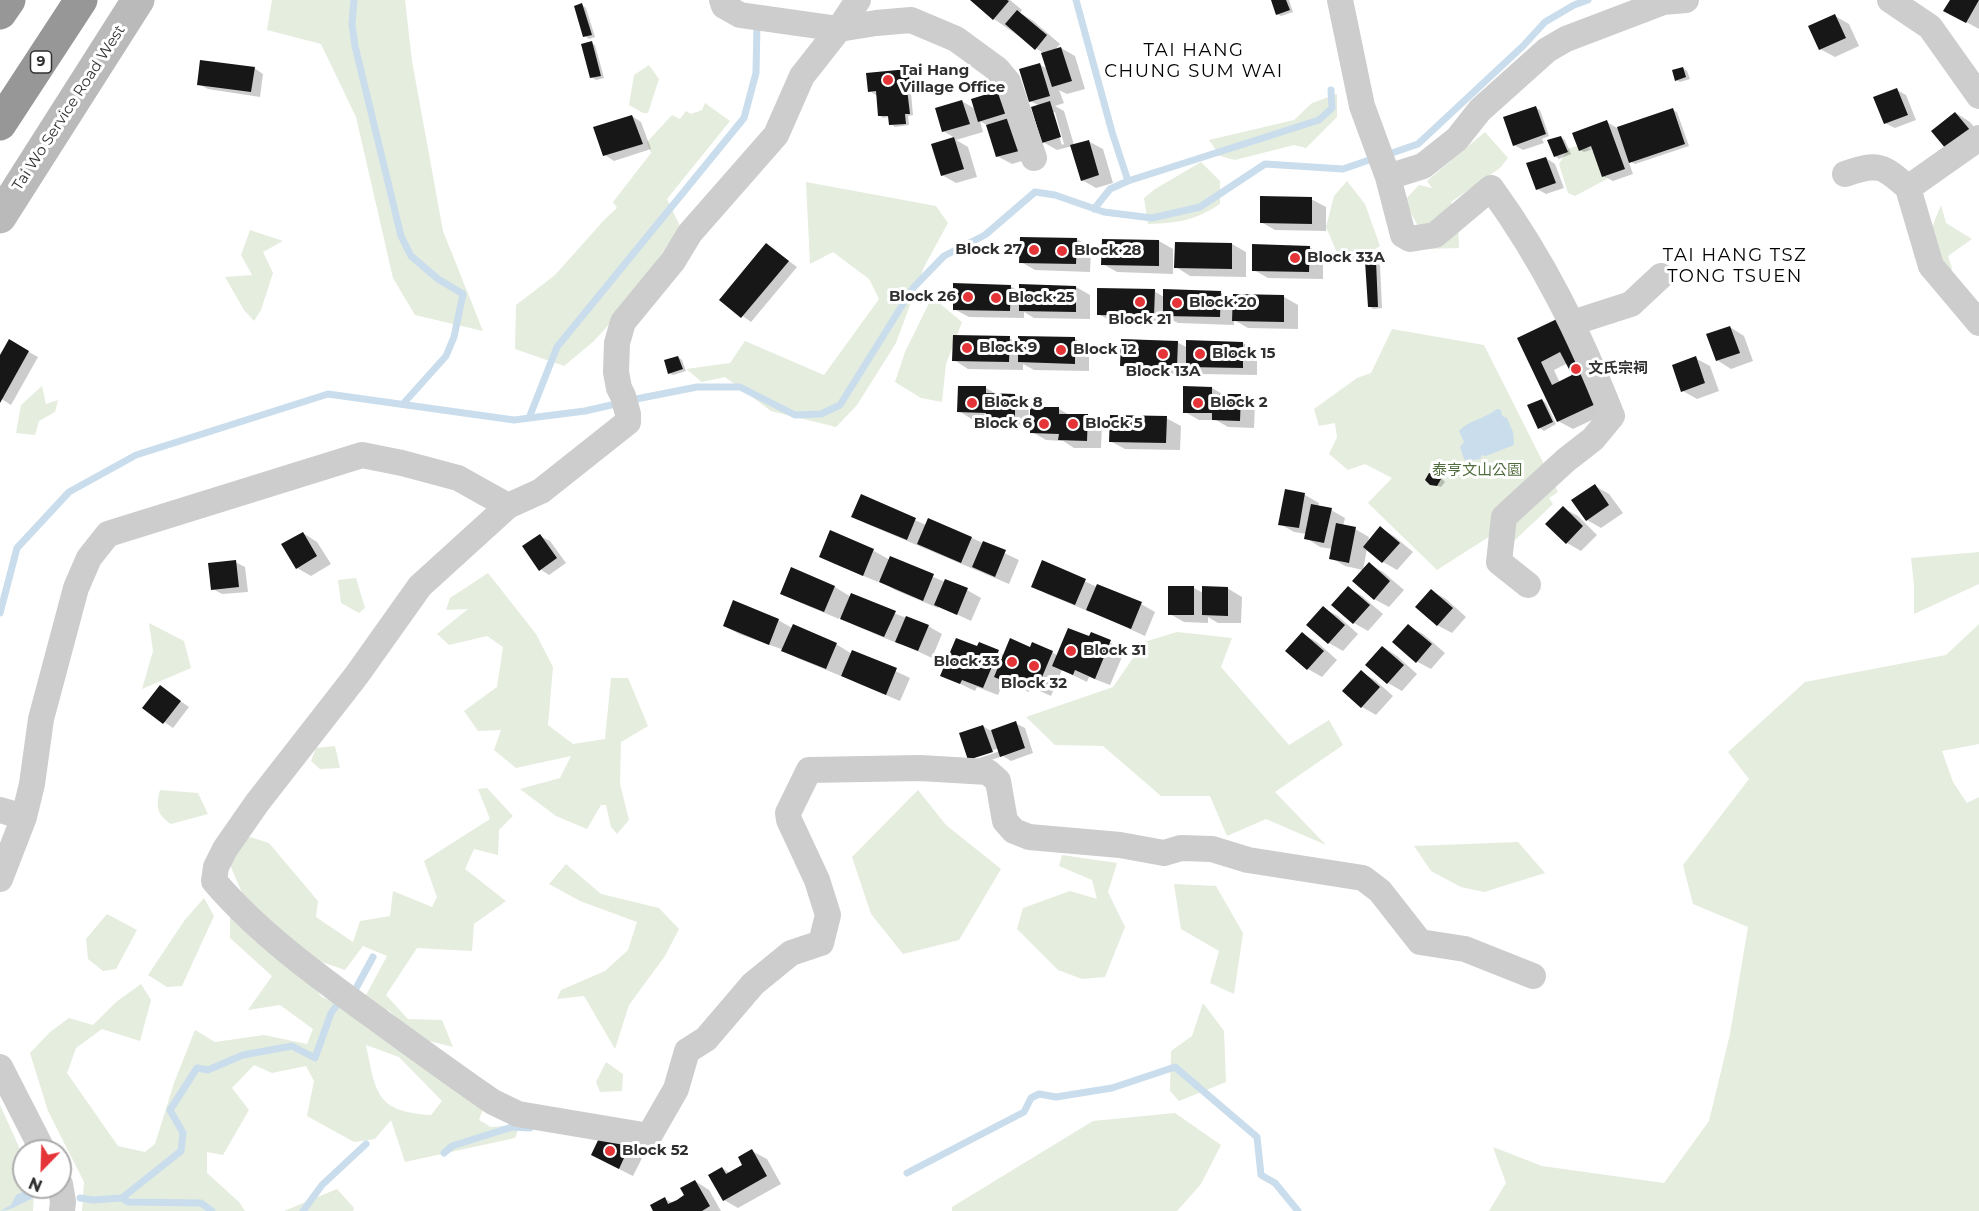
<!DOCTYPE html>
<meta charset="utf-8">
<style>
body{margin:0}
#map{position:relative;width:1979px;height:1211px;overflow:hidden;background:#fff;font-family:Montserrat,sans-serif}
canvas{display:block}
.north{position:absolute;left:12px;top:1139px;width:60px;height:60px;box-sizing:border-box;background:#fff;border:2px solid #acacac;border-radius:50%;rotate:203deg;font-size:16px;font-weight:700;line-height:24px;text-align:center;color:#303030}
.north::after{content:'';display:block;margin:auto;width:21px;height:27px;background:#e53437;clip-path:polygon(50% 0,100% 100%,50% 72%,0 100%)}
</style>
<div id="map">
<canvas width="1979" height="1211"></canvas>
<div class="north">N</div>
</div>
<script>
const ctx = document.querySelector('canvas').getContext('2d');
ctx.lineJoin = 'round';
function fill(path, color) { ctx.fillStyle = color; ctx.fill(path, 'evenodd'); }
function stroke(path, color, width, dash) { ctx.strokeStyle = color; ctx.lineWidth = width; ctx.lineCap = dash ? 'butt' : 'round'; ctx.setLineDash(dash || []); ctx.stroke(path); }
function label(font, color, halo, rows, align = 'center') {
  ctx.font = font + ' Montserrat,"Noto Sans TC",sans-serif'; ctx.lineWidth = 6; ctx.setLineDash([]); ctx.textBaseline = 'middle'; ctx.strokeStyle = halo; ctx.fillStyle = color; for (const [text, x, y, turn = 0] of rows) {
    ctx.save(); ctx.translate(x, y); ctx.rotate((+turn || 0) * Math.PI / 180); ctx.textAlign = isNaN(turn) ? turn : align; if (halo) ctx.strokeText(text, 0, 0); ctx.fillText(text, 0, 0); ctx.restore();
  }
}
const green = new Path2D(`
 M272,0H405L412,61L443,231L483,331L415,315L393,278L356,117L321,44L267,30Z
 M649,65L659,79L648,113H643L629,105L634,75Z
 M1337,94V117L1306,148L1294,145L1235,160L1220,156L1209,140L1294,120L1312,103Z
 M705,103L730,121L667,199L680,226L632,299L594,341L564,366L515,349L516,305L555,275L605,219L617,208L613,202L651,153L647,142L672,115L680,119L686,111L691,114L702,110Z
 M1485,132L1508,158L1500,168L1451,202L1458,223L1459,248L1427,249L1417,224L1404,201L1419,185L1432,188L1427,181Z
 M1583,145L1597,154L1607,179L1575,196L1568,193L1559,164L1569,148Z
 M1201,162L1220,181V204C1194,221 1178,223 1148,224L1144,198L1155,189Z
 M1347,181L1365,204L1380,246L1351,263L1340,260L1326,227L1334,196Z
 M806,182L936,206L948,223L924,267L896,343L857,405L836,427L771,411L725,377L702,382L686,369L730,363L745,341L824,375L879,299L869,279L833,252L810,264Z
 M1941,205L1946,223L1972,239L1948,256L1952,268L1943,293L1921,275L1934,222Z
 M250,230L283,241L263,252L273,273L261,310L254,321L244,310L225,277L252,275L241,255Z
 M932,297L962,322L946,364L942,402L921,398L895,382L905,352Z
 M1392,329L1484,345L1558,492L1549,498L1553,504L1512,543L1498,531L1437,570L1368,503L1392,478L1365,464L1348,470L1329,454L1337,437L1335,423L1319,426L1314,409L1357,378L1371,373Z
 M42,386L46,404L58,400L55,412L39,421L35,435L16,433L21,405Z
 M1979,552V584L1914,614V585L1911,558Z
 M488,573L536,634L553,667L548,725L573,744L605,739L611,678H628L648,726L621,742L620,784L629,820L617,834L611,827L606,805H601L587,829L556,816L520,789L560,778L571,756L516,768L494,750L501,730L478,731L464,711L497,687L503,647L487,636L449,645L437,634L468,609L446,610L450,598Z
 M356,578L365,608L359,613L341,603L338,580Z
 M149,623L184,641L191,668L142,689L153,651Z
 M1979,624V744L1942,751L1953,782L1967,803L1979,797V1211H1489L1506,1183L1493,1147L1542,1166L1664,1183L1709,1121L1730,1034L1748,927L1693,904L1683,865L1749,779L1728,752L1805,682L1946,655Z
 M1177,632L1232,638L1221,667L1289,745L1329,720L1343,745L1275,792L1326,845L1266,819L1227,836L1210,796H1161L1103,746L1055,745L1026,717L1113,687L1144,642Z
 M335,746L340,768L320,769L311,761L316,748Z
 M487,788L513,816L499,830L498,855L474,849L465,869L506,901L474,924L472,951L417,948L386,995L408,1019L442,1020L453,1047L421,1039L388,1010L373,1008L365,997L387,956L363,946L345,970L307,957L250,911L227,858L250,837L269,843L318,901L316,917L353,942L360,921L390,916L393,891L432,907L437,897L424,861L490,819L478,789Z
 M160,790L198,793L208,814L171,824C156,814 156,806 160,790Z
 M918,790L946,825L1001,869L959,940L903,954L871,914L852,857Z
 M1518,842L1545,873L1484,892L1461,887L1431,871L1414,846Z
 M1062,855L1117,863L1108,892L1125,927L1105,977L1082,979L1058,970L1017,929L1023,908L1070,891L1097,899L1092,880L1059,866Z
 M566,864L601,894L659,908L679,929L665,956L629,1005L615,1049L584,996L557,999L561,990L605,971L628,950L637,922L580,901L549,884Z
 M1174,884L1216,886L1243,933L1234,994L1210,983L1219,951L1181,929Z
 M204,898L214,916L182,986L167,987L148,975L184,921Z
 M107,914L137,930L116,969L103,971L88,959L86,939Z
 M230,917L304,976L322,997L359,1013L484,1107L479,1120L491,1127L520,1125L515,1138L405,1162L391,1120L375,1139L354,1142L307,1116L314,1081L306,1066L272,1073L254,1065L232,1088L249,1110L223,1155L207,1152V1173L239,1202L245,1211H82L84,1182L48,1111L30,1053L50,1032L69,1018L93,1025L116,1002L141,984L151,1000L140,1041L102,1029L76,1048L67,1073L118,1146L145,1152L155,1144L174,1083L195,1030L215,1042L264,1035L307,1044L313,1029L280,1005L248,1010L272,976L230,938ZM366,1045L399,1057L442,1101L431,1115C376,1112 376,1093 366,1045Z
 M1203,1003L1224,1031L1226,1082L1179,1101L1170,1091L1171,1051L1192,1036Z
 M606,1062L623,1074L622,1091L600,1092L596,1082Z
 M0,1105L24,1158V1187H34L33,1211H0Z
 M1175,1113L1221,1145L1201,1184L1177,1211H952V1207L1093,1121Z
 M337,1189L354,1208L353,1211H284Z`);
const water = new Path2D(`
 M1497,409L1501,410L1502,416L1507,418L1513,432L1514,445L1486,456L1482,455L1480,459L1467,461L1464,459L1460,447L1464,442L1459,431C1469,420 1485,419 1497,409Z
 M31,1188L34,1198C23,1202 11,1211 0,1211L11,1205L16,1195Z`);
const shadow = new Path2D(`
 M972,0H1010L1022,10L1020,13L1032,20L1060,44L1055,50L1061,48L1075,56L1085,89L1067,94L1059,90L1064,103L1055,106L1064,111L1074,145L1088,141L1103,149L1113,183L1096,188L1082,180L1072,146L1057,150L1043,142L1040,106L1030,101L1040,65L1048,69L1043,53L994,19ZM1051,112H1055L1064,144L1062,145Z
 M1272,0H1289L1293,12L1281,16L1277,14Z
 M1951,0H1979V29L1959,18Z
 M582,5L586,8L595,37L589,39L585,36Z
 M1835,16L1849,24L1859,46L1835,57L1820,49Z
 M591,43L595,45L604,78L596,80L591,77Z
 M254,68L263,74L260,97L208,89L198,84Z
 M1683,68L1687,71L1690,79L1680,82L1676,80Z
 M908,71L917,76L919,93H911L913,115L908,116L909,125L895,127L891,124L890,117L883,118L879,115L877,96L870,91Z
 M1897,90L1906,95L1916,120L1895,128L1885,123Z
 M1000,92L1032,158L1012,164L997,156L988,126L980,121L983,132L956,140L968,147L977,177L956,183L942,175L933,145L955,138L943,131L962,101L975,109Z
 M1536,108L1540,110L1549,136L1542,139L1544,143L1523,150L1514,145Z
 M1673,110L1677,112L1689,146L1635,164L1628,160L1633,174L1613,181L1603,176L1594,149L1584,152L1580,150L1607,122L1617,128Z
 M1956,113L1970,122L1979,133V142Z
 M632,116L641,122L651,149L614,161L605,155Z
 M1561,137L1565,140L1571,154L1559,159L1555,156Z
 M1546,158L1555,164L1564,188L1546,194L1537,189Z
 M1311,199L1326,207V231L1275,230L1261,222Z
 M1077,239L1091,248L1090,272L1035,270L1021,262Z
 M1159,241L1173,249V274L1117,272L1103,264Z
 M1232,244L1246,252V277L1190,276L1176,267Z
 M767,245L797,267L751,322L721,300Z
 M1309,247L1323,255V279L1268,278L1254,270Z
 M1376,263L1380,265L1382,308L1373,309L1369,306Z
 M1010,286L1020,292L1021,286L1076,287L1090,295V319L1034,318L1024,312V318L969,317L954,309Z
 M1154,291L1164,297L1220,292L1234,300L1284,297L1298,305V329L1248,328L1234,320V325L1178,323L1168,318V323L1113,322L1098,314Z
 M1559,320L1613,410L1573,429L1558,421L1519,339ZM1568,363L1574,376L1560,383L1554,370Z
 M1730,327L1744,336L1753,361L1731,369L1717,360Z
 M1009,338L1019,344L1075,339L1089,347V371L1034,370L1023,364V370L968,369L954,360Z
 M9,341L38,357L11,405L0,398V358Z
 M1177,342L1188,348L1243,343L1257,352V375L1201,374L1191,368V374L1136,373L1121,365Z
 M678,357L682,360L686,371L673,375L669,373Z
 M1695,358L1710,366L1719,391L1697,399L1683,391Z
 M959,387L986,388L998,395H1015L1029,403L1028,427H1002L990,420H973L959,411Z
 M1212,388L1224,395L1240,396L1255,404L1254,428L1228,427L1216,420H1199L1185,412Z
 M1542,400L1546,403L1556,424L1544,431L1540,428Z
 M1059,409L1071,416H1087L1102,424L1101,448H1074L1063,441L1046,440L1032,432Z
 M1166,418L1181,426L1180,450L1125,449L1110,441Z
 M1437,474L1445,482L1441,487L1431,484Z
 M1595,486L1609,494L1623,513L1601,528L1587,520Z
 M1287,491L1305,495L1319,503L1318,507L1331,510L1345,518L1343,526L1355,529L1369,537L1368,542L1381,528L1395,537L1413,552L1397,570L1383,562L1367,549L1363,570L1345,566L1331,558L1332,549L1320,547L1306,538L1307,534L1294,532L1280,524Z
 M861,496L926,525L972,538L1019,560L1009,584L867,524L853,516Z
 M1563,508L1578,516L1597,535L1581,551L1567,543Z
 M830,532L874,551L890,560V558L945,582L967,590L981,598L971,621L939,606L938,608L895,590L879,580L878,582L835,564L820,556Z
 M303,533L317,542L331,564L311,576L297,568Z
 M540,536L550,541L566,563L549,575L540,569Z
 M235,562L245,567L248,592L222,594L213,589Z
 M1043,562L1097,587L1141,604L1155,612L1145,636L1090,611V612L1047,594L1033,586Z
 M1369,564L1383,572L1404,590L1389,607L1374,599Z
 M792,569L835,587L851,597L928,626L942,634L932,658L900,643L899,644L856,626L840,617L839,619L796,601L782,593Z
 M1194,588L1203,593L1227,588L1242,597L1241,623H1218L1208,617V623L1184,622L1170,614Z
 M1348,588L1362,596L1383,614L1368,631L1354,623Z
 M1432,591L1446,599L1466,617L1452,633L1437,625Z
 M1323,608L1338,616L1358,634L1343,651L1329,643Z
 M778,620L792,628L836,644L852,654L853,651L910,678L900,701L857,683L841,674V676L797,658L784,650L739,634L725,626Z
 M1408,626L1423,634L1445,653L1431,669L1416,661Z
 M1092,634L1125,650L1110,685L1089,677L1087,682L1062,670L1051,696L1031,687L1029,692L1004,681L998,695L977,687L975,691L942,675L977,648L979,644L1004,655L1031,649L1052,652L1058,656L1090,638Z
 M1303,634L1317,642L1337,660L1322,677L1308,669Z
 M1383,647L1397,656L1417,674L1402,691L1388,683Z
 M1361,672L1375,680L1393,696L1376,715L1362,707L1344,691Z
 M160,687L189,707L173,728L144,708Z
 M1015,723L1025,728L1033,753L1011,761L1003,756L979,764L970,759L983,726L991,731ZM999,748L1000,751L974,760V757Z
 M602,1136L643,1156L633,1176L607,1163Z
 M752,1151L767,1159L781,1184L738,1208L724,1200L722,1168L730,1173L744,1165Z
 M695,1181L709,1190L721,1211H655L665,1199L673,1203L686,1196Z`);
const stream = new Path2D(`
 M354,0L352,24L355,46L401,236L411,256L438,279L463,294L454,337L446,356L403,404
 M1076,0L1112,132L1128,181
 M1386,155L1418,144L1523,46L1545,22L1574,5L1588,0
 M1094,209L1110,189L1128,181L1319,120L1332,108L1331,90
 M631,400L697,387H740L795,415L821,414L840,405L913,288L944,256L985,235L1035,192L1055,195L1104,212L1152,218L1200,207L1265,164L1343,169L1375,158
 M529,418L557,347L744,118L756,73L757,24
 M0,613L17,548L69,492L136,455L328,394L514,420L585,411L620,403
 M354,992L373,957
 M444,1153L452,1146L512,1127L530,1128
 M907,1173L1024,1112L1031,1098L1039,1094L1056,1097L1112,1088L1175,1067L1257,1137L1261,1175L1275,1183L1298,1211
 M24,1198L32,1193L38,1194
 M80,1198L93,1200L122,1198L181,1151L183,1133L170,1110L197,1068L208,1070L243,1055L292,1046L315,1058L331,1013L340,1001
 M122,1198L128,1202L201,1203L212,1211
 M303,1211L322,1185L366,1144`);
const building = new Path2D(`
 M970,0H1007L1009,1L993,20Z
 M1271,0H1286L1290,10L1276,15Z
 M1950,0H1979L1966,23L1943,11Z
 M582,3L592,35L583,37L574,6Z
 M1017,10L1047,35L1035,50L1005,24Z
 M1835,14L1846,38L1819,50L1808,26Z
 M592,41L601,76L590,78L581,44Z
 M1061,47L1072,81L1052,87L1041,53Z
 M200,60L255,67L251,92L197,85Z
 M1040,63L1050,96L1029,102L1019,69Z
 M1683,67L1686,77L1675,81L1672,70Z
 M908,69L910,88L907,89L910,114H905L906,124L889,125L888,116H878L876,91L868,92L866,73Z
 M1897,88L1908,115L1884,124L1873,97Z
 M1000,90L1007,113L978,122L971,99Z
 M962,100L970,124L942,132L935,108Z
 M1050,101L1061,137L1042,143L1031,107Z
 M1536,106L1546,134L1513,146L1503,117Z
 M1673,108L1685,144L1629,163L1617,127Z
 M1955,112L1970,130L1946,149L1931,131Z
 M632,115L643,144L603,156L593,127Z
 M1009,118L1019,151L996,157L986,125Z
 M1607,120L1625,169L1602,177L1591,146L1579,151L1572,133Z
 M1561,136L1568,152L1554,157L1547,140Z
 M954,137L964,169L941,176L931,144Z
 M1089,140L1099,175L1081,181L1070,145Z
 M1546,157L1556,183L1536,190L1526,163Z
 M1260,196L1312,197V224L1260,223Z
 M1020,237L1077,238L1076,264L1019,263Z
 M1102,239L1159,240V266L1101,265Z
 M1175,242L1232,243V269L1174,268Z
 M766,243L789,261L741,318L719,300Z
 M1252,244L1310,246L1309,272L1252,271Z
 M1365,261H1376L1378,307H1368Z
 M953,283L1011,285L1010,311L953,310Z
 M1019,284L1076,286V312L1019,311Z
 M1097,288L1155,289L1154,316L1097,315Z
 M1163,289L1221,291L1220,317L1163,316Z
 M1233,294L1284,295V322L1232,321Z
 M1559,318L1600,402L1557,422L1517,338ZM1560,352L1572,375L1552,385L1541,362Z
 M1730,326L1740,353L1716,361L1706,334Z
 M953,335L1010,336L1009,362L952,361Z
 M1018,336L1075,337V364L1018,362Z
 M9,339L29,351L0,403V355Z
 M1121,339L1178,341L1177,367L1120,366Z
 M1186,340L1243,342V368L1186,367Z
 M678,356L683,369L668,374L664,360Z
 M1696,356L1705,383L1681,392L1672,365Z
 M958,386H986V393L1015,394V420H986V413L957,412Z
 M1183,386L1212,387V394H1241L1240,421L1212,420V413H1183Z
 M1542,399L1553,422L1538,429L1527,405Z
 M1030,407H1059V414H1088L1087,441L1058,440L1059,434L1030,433Z
 M1110,415L1167,416L1166,443L1109,442Z
 M1429,473H1437L1441,479L1437,486L1430,485L1425,480Z
 M1595,484L1609,505L1586,521L1571,500Z
 M1285,489L1305,493L1299,528L1278,525Z
 M861,494L916,518L907,540L851,517Z
 M1311,504L1332,508L1324,543L1304,539Z
 M1563,506L1583,526L1566,544L1545,524Z
 M928,518L972,537L961,563L917,544Z
 M1336,523L1356,527L1349,563L1329,559Z
 M1380,526L1400,543L1382,563L1363,547Z
 M830,530L874,549L863,576L819,557Z
 M303,532L317,556L296,569L281,544Z
 M540,534L557,558L539,571L522,546Z
 M983,541L1006,550L995,577L972,567Z
 M890,556L934,574L923,601L879,582Z
 M236,560L239,587L211,590L208,563Z
 M1042,560L1086,579L1075,605L1031,587Z
 M1369,562L1390,581L1374,600L1352,581Z
 M791,567L835,586L824,612L780,594Z
 M945,579L968,588L957,615L934,605Z
 M1097,584L1142,602L1131,629L1086,610Z
 M1168,586H1194V615H1168Z
 M1202,586L1228,587V616L1202,615Z
 M1348,586L1370,605L1353,624L1331,605Z
 M1431,589L1453,608L1437,626L1415,607Z
 M851,593L896,611L884,637L840,619Z
 M733,600L779,619L769,645L723,626Z
 M1323,606L1345,625L1328,644L1306,625Z
 M906,616L929,625L918,651L895,642Z
 M793,624L837,643L826,669L781,651Z
 M1408,624L1432,644L1416,663L1392,642Z
 M1068,628L1089,636L1091,632L1111,640L1095,679L1075,670L1073,675L1052,666Z
 M1302,632L1324,651L1307,670L1285,651Z
 M956,638L977,646L979,642L999,650L983,688L962,680L960,684L940,676Z
 M1010,638L1030,647L1032,642L1053,651L1037,689L1016,680L1014,685L994,677Z
 M1382,646L1404,665L1387,684L1365,665Z
 M852,650L897,668L886,695L841,676Z
 M1361,670L1380,687L1361,708L1342,691Z
 M160,685L181,701L163,724L142,708Z
 M1016,721L1025,748L1000,757L991,730Z
 M983,725L993,752L968,760L959,733Z
 M601,1134L629,1147L619,1169L591,1155Z
 M752,1149L767,1176L723,1201L708,1175L722,1167L726,1174L742,1165L738,1157Z
 M695,1180L710,1206L702,1211H653L650,1205L665,1197L668,1204L677,1200L684,1195L680,1188Z`);
const street = new Path2D(`
 M722,0L724,6L740,15L839,29L876,23L911,20L956,39L997,69L1008,82L1034,158
 M858,0L839,29L802,76L776,135L690,233L673,261L623,322L617,343L616,372L619,388L623,396L628,414V422L541,491L508,506L420,586L356,676L257,803L225,849L216,867L214,881C261,936 323,980 381,1022C418,1049 455,1076 493,1102L518,1114L649,1136L676,1089L687,1051L706,1039L753,984L791,953L821,943L828,915L817,880L789,820L788,813L809,770L920,768L988,772L998,781L1005,821L1014,831L1029,837L1120,845L1164,853L1181,848L1212,849L1248,860L1363,878L1380,891L1420,942L1465,949L1533,976
 M1340,0L1362,106L1388,177L1423,166L1457,139L1480,110L1547,50L1566,39L1663,2L1686,0
 M1890,0L1930,27L1979,96
 M1979,138L1908,188L1931,266L1979,323
 M1845,174C1878,162 1884,166 1908,188
 M1388,177L1403,235L1410,239L1435,235L1491,188C1544,261 1579,333 1612,416L1593,439L1566,460L1504,517L1499,562L1528,585
 M1572,323L1631,304L1661,276
 M0,810L24,817
 M0,879L24,817L32,784L41,719L76,588L89,558L108,534L362,455L402,463L458,478L508,506
 M0,1067L43,1151
 M60,1184L63,1202L62,1211`);
const secondary = new Path2D(`
 M0,217L138,0`);
const highway = new Path2D(`
 M0,13L9,0
 M0,124L81,0`);
const markers = [
 [888,80,6,"#e53437"],
 [1034,250,6,"#e53437"],
 [1062,251,6,"#e53437"],
 [1295,258,6,"#e53437"],
 [968,297,6,"#e53437"],
 [996,298,6,"#e53437"],
 [1140,302,6,"#e53437"],
 [1177,303,6,"#e53437"],
 [967,348,6,"#e53437"],
 [1061,350,6,"#e53437"],
 [1163,354,6,"#e53437"],
 [1200,354,6,"#e53437"],
 [1576,369,6,"#e53437"],
 [972,403,6,"#e53437"],
 [1198,403,6,"#e53437"],
 [1044,424,6,"#e53437"],
 [1073,424,6,"#e53437"],
 [1071,651,6,"#e53437"],
 [1012,662,6,"#e53437"],
 [1034,666,6,"#e53437"],
 [610,1151,6,"#e53437"]
];
const shields = [
 [41,62,21]
];
const shieldNames = [
 ["9",41,62]
];
const poiNames = [
 ["Tai Hang",900,71],
 ["Village Office",900,88],
 ["Block 27",1022,250,"right"],
 ["Block 28",1074,251],
 ["Block 33A",1307,258],
 ["Block 26",956,297,"right"],
 ["Block 25",1008,298],
 ["Block 20",1189,303],
 ["Block 21",1140,320,"center"],
 ["Block 9",979,348],
 ["Block 12",1073,350],
 ["Block 15",1212,354],
 ["文氏宗祠",1588,369],
 ["Block 13A",1163,372,"center"],
 ["Block 8",984,403],
 ["Block 2",1210,403],
 ["Block 6",1032,424,"right"],
 ["Block 5",1085,424],
 ["Block 31",1083,651],
 ["Block 33",1000,662,"right"],
 ["Block 32",1034,684,"center"],
 ["Block 52",622,1151]
];
const streetNames = [
 ["Tai Wo Service Road West",69,108,-57]
];
const parkNames = [
 ["泰亨文山公園",1477,471]
];
const quarterNames = [
 ["TAI HANG",1194,51],
 ["CHUNG SUM WAI",1194,72],
 ["TAI HANG TSZ",1735,256],
 ["TONG TSUEN",1735,277]
];
fill(green, '#e5edde');
fill(water, '#caddec');
fill(shadow, '#0003');
stroke(stream, '#caddec', 7);
fill(building, '#171717');
stroke(street, '#cdcdcd', 26);
stroke(secondary, '#bababa', 33);
stroke(highway, '#979797', 33);
for (const [x, y, r, color] of markers) { const dot = new Path2D(); dot.arc(x, y, r, 0, 2 * Math.PI); ctx.fillStyle = color; ctx.fill(dot); stroke(dot, '#fff', 2); }
for (const [x, y, w] of shields) { const box = new Path2D(); box.roundRect(x - w / 2, y - 11, w, 22, 4.5); ctx.fillStyle = '#fff'; ctx.fill(box); stroke(box, '#303030', 1.5); }
label('bold 14px', '#303030', null, shieldNames);
label('bold 15px', '#303030', '#fff', poiNames, 'left');
label('15px', '#303030', '#fff', streetNames);
label('15px', '#506c3d', '#fff', parkNames);
ctx.letterSpacing = '1.5px';
label('18px', '#000', '#fff', quarterNames);
ctx.letterSpacing = '0px';
</script>
